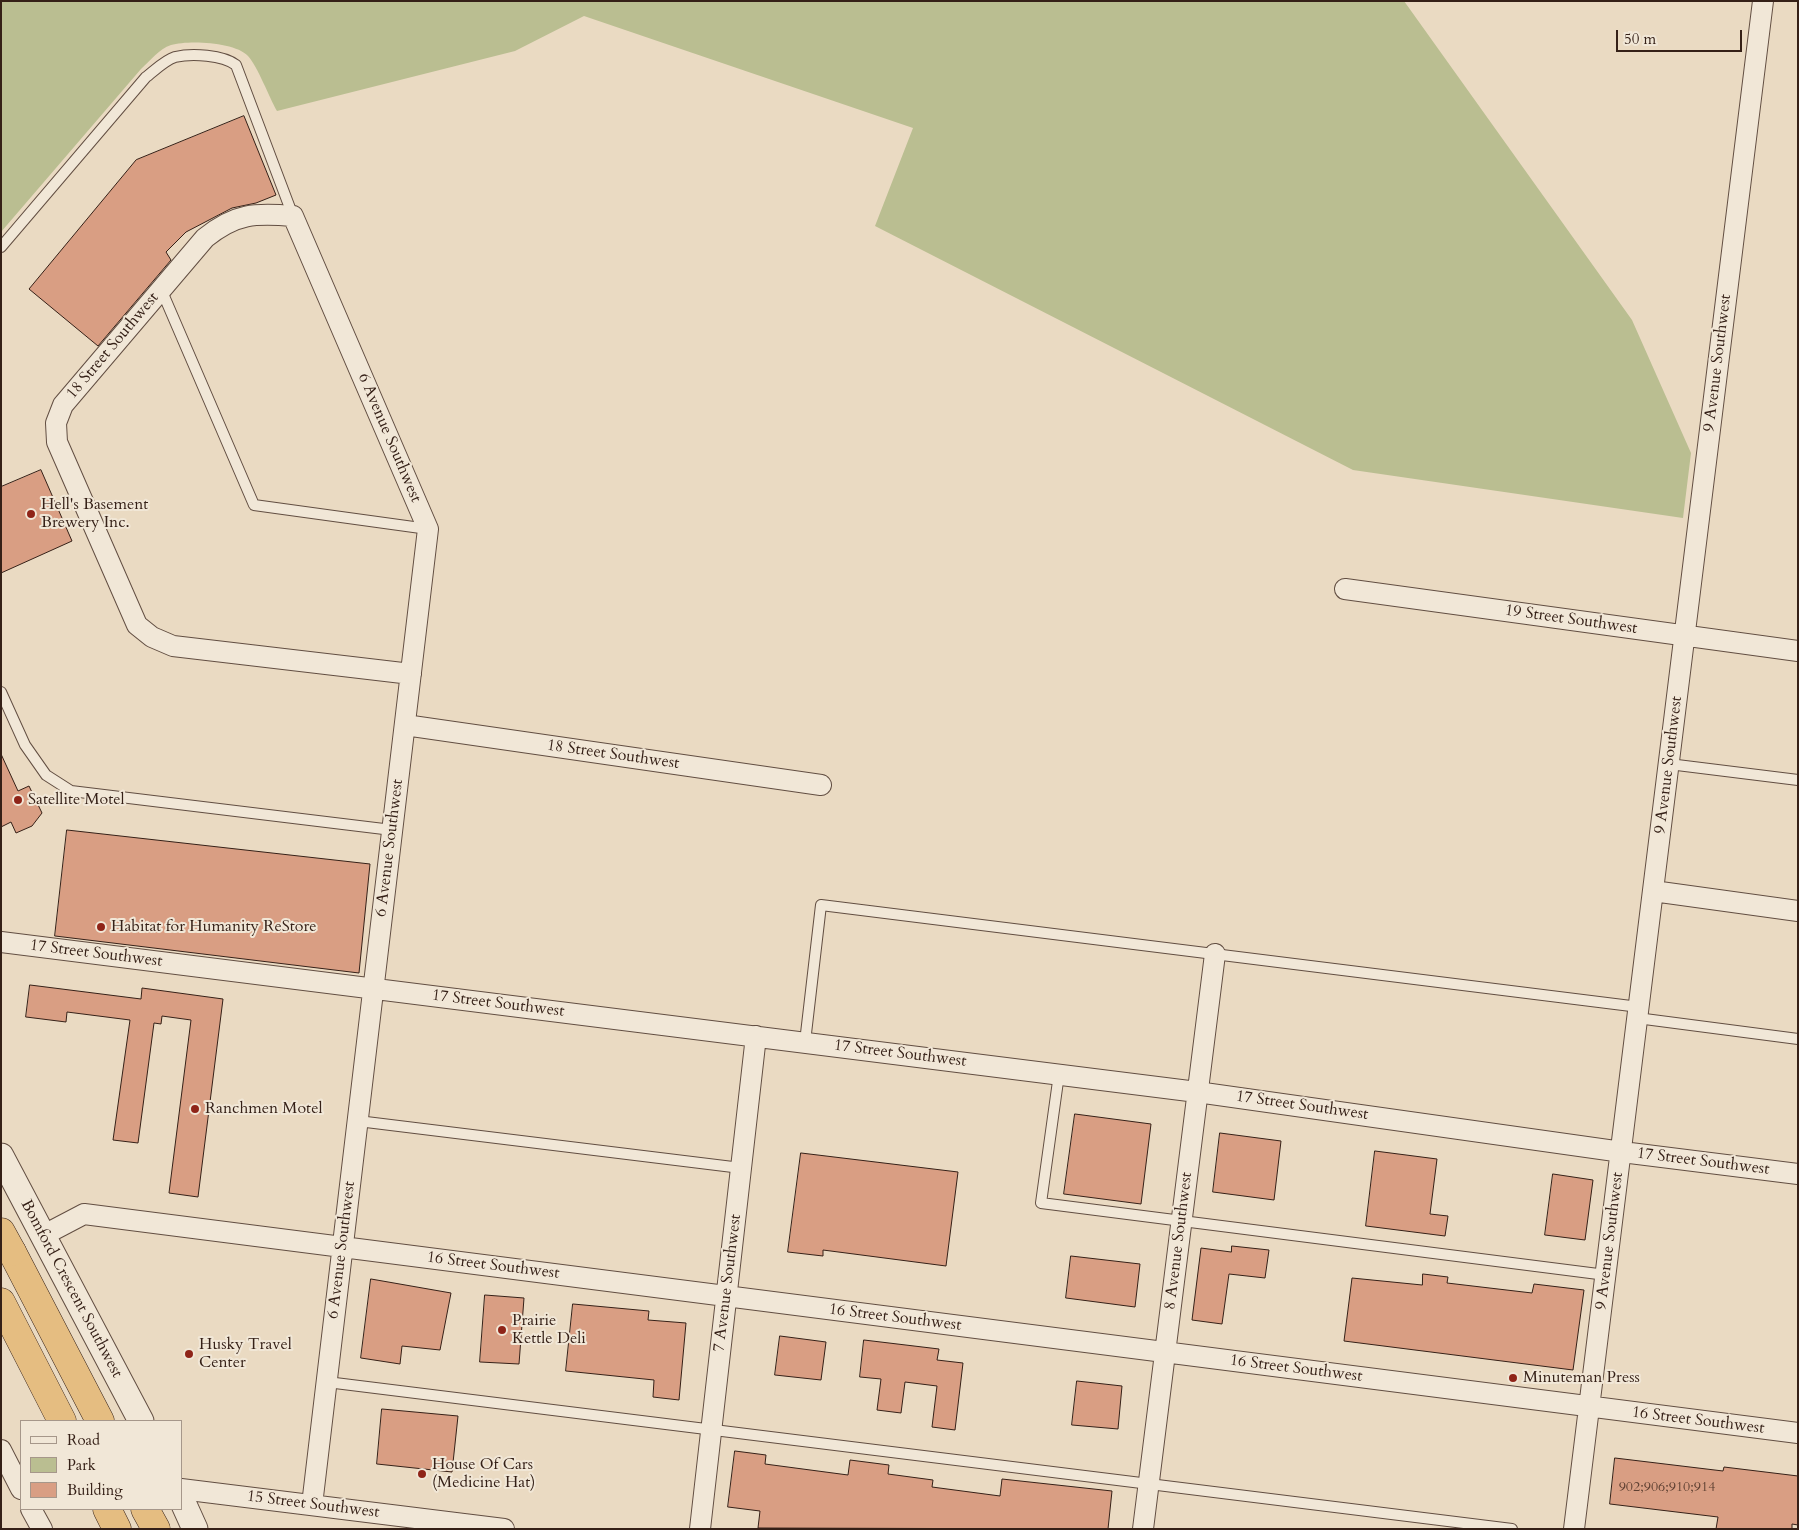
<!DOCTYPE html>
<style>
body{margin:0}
#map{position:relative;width:1799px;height:1530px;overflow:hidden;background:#eadac2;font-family:Cardo,serif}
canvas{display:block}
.frame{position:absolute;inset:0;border:2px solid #352017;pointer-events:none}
.legend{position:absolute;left:20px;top:1420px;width:162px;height:90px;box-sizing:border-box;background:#f1e7d7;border:1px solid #a6978a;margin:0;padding:6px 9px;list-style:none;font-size:15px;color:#352017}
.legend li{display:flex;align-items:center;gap:10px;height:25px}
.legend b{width:25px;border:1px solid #a6978a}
.scale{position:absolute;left:1616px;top:30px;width:126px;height:22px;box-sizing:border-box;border:2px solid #352017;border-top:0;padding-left:6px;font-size:15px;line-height:18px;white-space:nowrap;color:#352017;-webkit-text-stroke:4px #f1e7d7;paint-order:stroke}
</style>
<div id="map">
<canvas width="1799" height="1530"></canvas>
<div class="frame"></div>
<ul class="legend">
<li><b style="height:6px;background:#f1e7d7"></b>Road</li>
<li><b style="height:14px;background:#babe91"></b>Park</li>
<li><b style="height:14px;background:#d99e83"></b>Building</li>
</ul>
<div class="scale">50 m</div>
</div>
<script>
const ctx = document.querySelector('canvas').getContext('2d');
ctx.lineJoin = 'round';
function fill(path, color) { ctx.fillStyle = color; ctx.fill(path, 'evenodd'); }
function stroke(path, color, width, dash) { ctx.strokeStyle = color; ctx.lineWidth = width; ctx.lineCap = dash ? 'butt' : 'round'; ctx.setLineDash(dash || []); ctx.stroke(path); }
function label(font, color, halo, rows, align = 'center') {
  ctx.font = font + ' Cardo,serif'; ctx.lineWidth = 4; ctx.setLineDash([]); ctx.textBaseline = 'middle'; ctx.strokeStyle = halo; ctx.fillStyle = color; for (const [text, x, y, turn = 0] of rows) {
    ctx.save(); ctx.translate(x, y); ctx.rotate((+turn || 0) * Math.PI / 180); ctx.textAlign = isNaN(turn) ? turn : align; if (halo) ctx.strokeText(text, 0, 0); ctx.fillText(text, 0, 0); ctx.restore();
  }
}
const green = new Path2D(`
 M1,1H1404L1632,320L1691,453L1683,518L1353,470L875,226L913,128L584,16L515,51L277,111C269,97 258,67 248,56C235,42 189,40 171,45C159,49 150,61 141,69L1,232Z`);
const building = new Path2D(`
 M244,116L276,195L256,203L232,208L186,232L166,252L171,260L98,346L29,289L136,160Z
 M41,470L72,541L1,573V487Z
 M1,754L18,791L29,786L42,813L32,826L16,833L11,822L1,827Z
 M67,830L370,864L359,973L55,936Z
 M30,985L141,999L142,988L223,999L198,1197L169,1193L191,1020L162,1016L161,1024L154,1023L138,1143L113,1140L130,1020L67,1012L66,1022L26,1017Z
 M1075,1114L1151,1124L1141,1204L1064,1194Z
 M1220,1133L1281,1141L1274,1200L1213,1192Z
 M1375,1151L1437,1159L1430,1214L1448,1216L1445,1236L1366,1226Z
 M801,1153L958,1172L946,1266L823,1250V1256L788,1252Z
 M1553,1174L1593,1180L1585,1240L1545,1235Z
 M1232,1246L1269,1250L1265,1278L1229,1274L1222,1324L1192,1320L1201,1248L1231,1252Z
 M1071,1256L1140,1264L1135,1307L1066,1298Z
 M1423,1274L1448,1277L1447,1283L1532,1293L1534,1284L1584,1290L1573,1370L1344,1341L1352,1278L1422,1285Z
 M371,1279L451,1293L440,1350L402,1346L400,1364L361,1358Z
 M485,1295L524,1298L519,1364L480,1362Z
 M573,1304L649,1311L648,1320L686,1323L679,1400L653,1397L654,1380L566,1371Z
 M780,1336L826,1342L821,1380L775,1375Z
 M864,1340L939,1349L937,1360L963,1363L955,1430L932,1427L937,1386L905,1382L901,1413L877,1410L881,1379L860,1377Z
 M1077,1381L1122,1386L1118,1429L1072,1425Z
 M382,1409L458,1416L452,1472L377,1464Z
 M735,1451L766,1455L765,1464L848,1475L850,1460L889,1465L888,1474L933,1480L932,1487L1000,1496L1002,1479L1112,1491L1108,1529L758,1528L760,1511L728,1507Z
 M1615,1458L1723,1471L1724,1467L1798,1476V1525L1792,1524V1529H1716L1718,1517L1610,1504Z`);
const service = new Path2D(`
 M1,247L146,77C154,71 165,60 175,57C192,53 223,55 236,65L293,216
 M161,289L254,505L428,529
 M1,692L25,745L46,775L71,791L392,830
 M1669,764L1798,780
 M1637,1018L1798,1039
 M805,1042L821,905L1639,1007
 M1059,1074L1041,1203L1606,1275
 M358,1121L741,1168
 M327,1382L1512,1529`);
const minor = new Path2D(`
 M1345,589L1798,651
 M405,725L821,785
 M1653,891L1798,911
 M1,942L1197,1092L1622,1152L1798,1174
 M42,1236L84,1214L1798,1433
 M1,1450L21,1489
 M181,1489L504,1529
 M312,1505L428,529L293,216C255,213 236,213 205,238L63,405L56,423L57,442L137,625L152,637L173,646L411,674
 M31,1509L42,1529
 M700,1529L756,1036
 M1143,1529L1215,954
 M1574,1529L1763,1`);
const tertiary = new Path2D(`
 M1,1156L141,1421
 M181,1498L195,1529`);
const trunk = new Path2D(`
 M12,1252L100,1421
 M1,1302L62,1421
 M107,1509L117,1529
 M145,1509L156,1529`);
const motorway = new Path2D(`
 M1,1232L12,1252`);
const markers = [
 [31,514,5,"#8f2418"],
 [18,800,5,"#8f2418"],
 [101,927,5,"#8f2418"],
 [195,1109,5,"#8f2418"],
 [502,1330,5,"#8f2418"],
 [189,1354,5,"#8f2418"],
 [1513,1378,5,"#8f2418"],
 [422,1474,5,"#8f2418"]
];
const numberNames = [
 ["902;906;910;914",1667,1488]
];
const streetNames = [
 ["18 Street Southwest",113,346,-50],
 ["9 Avenue Southwest",1718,363,-83],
 ["6 Avenue Southwest",389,438,67],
 ["19 Street Southwest",1571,620,8],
 ["18 Street Southwest",613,755,8],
 ["9 Avenue Southwest",1669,765,-83],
 ["6 Avenue Southwest",390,848,-83],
 ["17 Street Southwest",96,954,7],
 ["17 Street Southwest",498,1004,7],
 ["17 Street Southwest",900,1054,7],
 ["17 Street Southwest",1302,1106,8],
 ["17 Street Southwest",1703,1162,7],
 ["8 Avenue Southwest",1179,1241,-83],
 ["9 Avenue Southwest",1610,1241,-83],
 ["6 Avenue Southwest",342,1250,-83],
 ["16 Street Southwest",493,1266,7],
 ["7 Avenue Southwest",728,1283,-83],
 ["Bomford Crescent Southwest",71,1289,62],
 ["16 Street Southwest",895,1318,7],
 ["16 Street Southwest",1296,1369,7],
 ["16 Street Southwest",1698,1421,7],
 ["15 Street Southwest",313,1505,7]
];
const poiNames = [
 ["Hell's Basement",41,505],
 ["Brewery Inc.",41,523],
 ["Satellite Motel",28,800],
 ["Habitat for Humanity ReStore",111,927],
 ["Ranchmen Motel",205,1109],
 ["Prairie",512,1321],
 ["Kettle Deli",512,1339],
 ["Husky Travel",199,1345],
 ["Center",199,1363],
 ["Minuteman Press",1523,1378],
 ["House Of Cars",432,1465],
 ["(Medicine Hat)",432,1483]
];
fill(green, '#babe91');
fill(building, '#d99e83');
stroke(building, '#352017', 1);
stroke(service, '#624e42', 12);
stroke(minor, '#624e42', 22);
stroke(tertiary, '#624e42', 27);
stroke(trunk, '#352017', 29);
stroke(motorway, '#352017', 29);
stroke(service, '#f1e7d7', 10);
stroke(minor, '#f1e7d7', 20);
stroke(tertiary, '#f1e7d7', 25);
stroke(trunk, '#e5bd81', 28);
stroke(motorway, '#e5bd81', 28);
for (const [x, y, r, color] of markers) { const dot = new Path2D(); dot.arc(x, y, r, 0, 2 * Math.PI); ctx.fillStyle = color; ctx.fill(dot); stroke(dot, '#f1e7d7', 2); }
label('14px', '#5e4032', null, numberNames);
label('16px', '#352017', '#f1e7d7', streetNames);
label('16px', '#352017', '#f1e7d7', poiNames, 'left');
</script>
